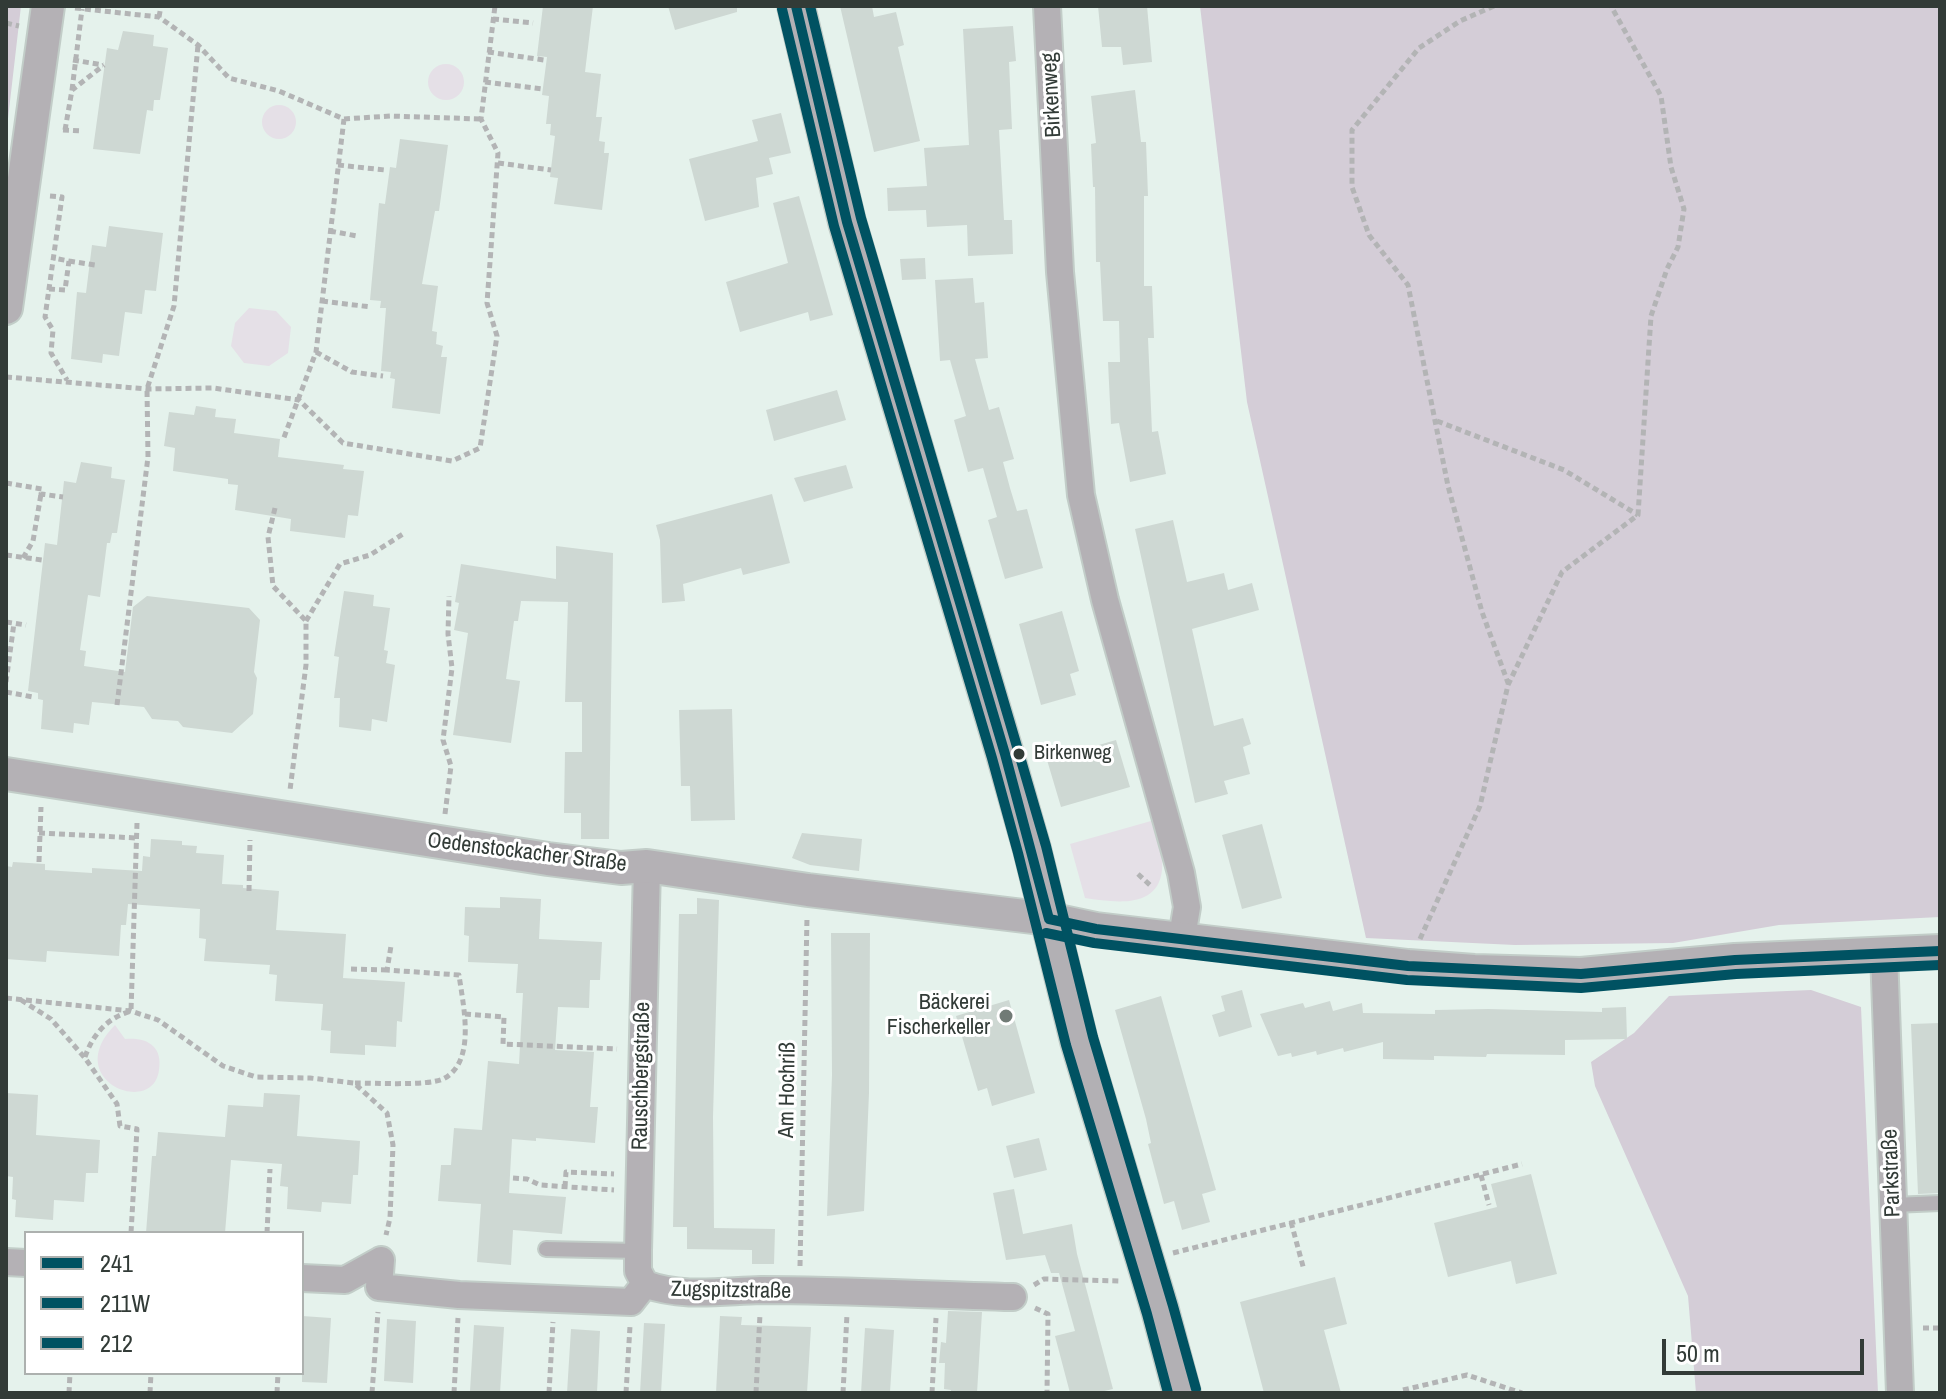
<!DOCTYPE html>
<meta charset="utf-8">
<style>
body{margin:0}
#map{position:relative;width:1946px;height:1399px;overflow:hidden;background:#e5f2ec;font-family:"Archivo Narrow",sans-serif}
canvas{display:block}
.frame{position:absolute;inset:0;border:8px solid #323b37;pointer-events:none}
.legend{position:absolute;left:24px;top:1231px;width:280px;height:144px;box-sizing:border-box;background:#fff;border:2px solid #adb1af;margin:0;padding:10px 14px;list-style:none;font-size:24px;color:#323b37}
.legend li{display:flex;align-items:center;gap:16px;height:40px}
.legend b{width:40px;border:2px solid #adb1af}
.scale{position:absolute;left:1662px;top:1339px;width:202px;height:36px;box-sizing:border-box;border:4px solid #323b37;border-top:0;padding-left:10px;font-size:24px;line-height:28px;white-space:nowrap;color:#323b37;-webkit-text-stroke:6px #fff;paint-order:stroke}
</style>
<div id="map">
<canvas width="1946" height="1399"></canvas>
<div class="frame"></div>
<ul class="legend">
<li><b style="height:10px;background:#005262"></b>241</li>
<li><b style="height:10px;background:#005262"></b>211W</li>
<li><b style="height:10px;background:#005262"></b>212</li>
</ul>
<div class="scale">50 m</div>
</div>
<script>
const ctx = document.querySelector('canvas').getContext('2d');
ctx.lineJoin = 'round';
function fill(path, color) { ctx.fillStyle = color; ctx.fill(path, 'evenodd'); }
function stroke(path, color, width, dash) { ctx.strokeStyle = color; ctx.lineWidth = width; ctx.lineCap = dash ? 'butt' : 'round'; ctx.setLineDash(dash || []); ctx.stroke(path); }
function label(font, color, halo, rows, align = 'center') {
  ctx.font = font + ' "Archivo Narrow",sans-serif'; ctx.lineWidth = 6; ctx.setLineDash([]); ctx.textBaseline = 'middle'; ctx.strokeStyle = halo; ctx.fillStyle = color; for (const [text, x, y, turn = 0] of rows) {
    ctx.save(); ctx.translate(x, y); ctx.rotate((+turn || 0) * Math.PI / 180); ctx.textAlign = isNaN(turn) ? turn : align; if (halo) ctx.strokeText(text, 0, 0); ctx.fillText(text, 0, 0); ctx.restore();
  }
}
const green = new Path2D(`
 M428 82a18 18 0 1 1 36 0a18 18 0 1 1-36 0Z
 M262 122a17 17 0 1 1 34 0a17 17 0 1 1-34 0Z
 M249,308L276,311L291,327L288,353L269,366L244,363L231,346L235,323Z
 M1151,821C1155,835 1164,856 1162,870C1158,910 1113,902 1085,898L1070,844Z
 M115,1025L125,1039C147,1037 163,1046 159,1070C153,1118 60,1080 115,1025Z`);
const forest = new Path2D(`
 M6,6H21L6,136Z
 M1200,6H1940V917L1779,925L1673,943L1515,945L1366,938L1247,402Z
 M1811,990L1861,1007L1878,1393H1696L1688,1296L1595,1086L1591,1062L1634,1033L1669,996Z`);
const building = new Path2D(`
 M543,6H593L585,72L601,74L596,117H602L599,141L605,142L604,153H609L602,210L554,204L558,178L550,177L555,136L550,135L551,124H546L549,96L542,95L547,57L537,56Z
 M668,6H737V12L675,30Z
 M840,6H872L874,17L896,12L904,45L898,47L920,141L874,152Z
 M1098,6H1147L1152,62L1123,65L1121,47H1102Z
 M1013,26L1016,61L1009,62L1012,129L999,130L1004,220H1012L1013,254L968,256L967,225L927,227L926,210L888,211L887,188L927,186L924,148L969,145L963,29Z
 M123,31L154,35L153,46L168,48L160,100H154L153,111L147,110L140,154L93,149L107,48L118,50Z
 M1135,90L1141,142H1146L1148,196H1144V286H1152L1154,338H1148L1152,432L1158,431L1166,474L1130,482L1119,423L1111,424L1108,362H1120L1119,321H1103L1100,262H1096L1095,187H1093L1091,144L1096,143L1091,96Z
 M781,113L791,153L769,158L773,174L756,178L759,207L705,221L689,159L758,141L752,120Z
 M400,139L448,145L439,211H435L422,284L438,286L432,331L437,332L436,344L443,346L441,357H447L440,414L392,408L395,379L390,378L391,372L381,371L386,308H380L381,301L370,300L379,203L385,204L390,167L396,168Z
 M799,196L833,315L810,321L808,312L740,332L726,282L788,263L773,203Z
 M109,226L163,233L156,291L145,290L142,314L125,312L119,356L103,354L102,363L71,359L77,292L86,293L92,245L106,247Z
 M925,258L926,279L902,280L900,259Z
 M973,278L975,303L984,302L988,358L975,359L989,410L999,407L1014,459L1003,462L1010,488L1017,511L1027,509L1043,568L1005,579L988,520L997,517L983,468L968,472L954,420L966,416L950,360L940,361L935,280Z
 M837,390L846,420L774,441L766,410Z
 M196,406L216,409L215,417L236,419L234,433L280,439L278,457L344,465L343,469L364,471L358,516L348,515L345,538L290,531L291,519L235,510L238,485L228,484V479L173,471L175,448L164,446L169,412L194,415Z
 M81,462L112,467L111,478L125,480L117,533H112L110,543H107L100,597L88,595L80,650L86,651L84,666L125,672L133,607L147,596L249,608L260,620L254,672L257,678L253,714L232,733L183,727L178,721L152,719L144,707L92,702L89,725L74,723L73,733L41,729L43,700L38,699V693L28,691L45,543L57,545L64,481L76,483Z
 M846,465L853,488L804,502L794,478Z
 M772,494L790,563L743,575L741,568L683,584L685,601L662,603L660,540L656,525Z
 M1173,520L1187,582L1224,573L1228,590L1252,583L1259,610L1192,629L1214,726L1243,718L1251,744L1243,747L1250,774L1224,781L1228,794L1195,803L1135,529Z
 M556,546L613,553L609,839H581V813H564L565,752H582V702H565L568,602L521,601L518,621H514L506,679L520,681L511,743L453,735L468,633L454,630L459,603L455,602L461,564L556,579Z
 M344,591L374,595L373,606L390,608L384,650L388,651L386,663L395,665L387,722L372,719L371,731L339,727L340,698H334L339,657L334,656Z
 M1062,611L1079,671L1070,674L1076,695L1041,705L1019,624Z
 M732,709L735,820L691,821L690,786H681L679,710Z
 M1116,740L1130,787L1061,807L1047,760Z
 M1262,824L1282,898L1242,909L1222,835Z
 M802,833L862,839L859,871L810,865L792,858Z
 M151,839L182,841V845L197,846L196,853L224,855L222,884L243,885V888L279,891L276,930L346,934L343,978L405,982L402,1022L397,1021L396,1047L365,1045V1055L330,1053L331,1031L321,1030L323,1004L275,1001L277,975L269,974L270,965L204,961L206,939L199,938L200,909L128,904L126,925H121L119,956L47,951L46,962L6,959V866L12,867L13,862L45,864V870L92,873V868L142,871L143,856L150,857Z
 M500,897L541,899L539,939L602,942L600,980H590L589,1008L558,1007L555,1050L594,1052L590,1107H598L595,1143L536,1138V1141L512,1139L509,1193L566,1197L562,1234L513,1230L511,1265L477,1262L481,1204L438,1201L441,1165H451L454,1128L482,1130L488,1061L519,1064L523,993H516L518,964L468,962L469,936L464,935L465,907L500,908Z
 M697,898L719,900L713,1117L714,1228L775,1229L774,1264H752V1250L687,1249V1227H673L679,914H697Z
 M831,933H870L869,1093L864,1211L827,1216L832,1075Z
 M1242,990L1252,1027L1219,1037L1212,1015L1225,1011L1221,996Z
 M1161,996L1216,1190L1202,1194L1210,1222L1182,1230L1174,1201L1164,1204L1148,1144L1151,1143L1146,1119L1115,1010Z
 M1009,1000L1035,1093L992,1106L987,1088L978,1091L956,1016Z
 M1330,1001L1333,1011L1362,1003L1363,1013L1435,1014V1010L1488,1009L1602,1012V1008L1626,1007L1627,1039L1565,1040V1055L1487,1054L1486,1057L1434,1056V1060L1383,1059V1042L1344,1052L1343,1048L1317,1055L1316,1051L1292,1057L1291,1053L1278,1056L1260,1014L1303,1003L1305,1008Z
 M1940,1023V1193L1918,1194L1911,1024Z
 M6,1093L38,1095L36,1135L100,1140L98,1173H86L84,1202L54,1200L53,1220L15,1217L16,1200L12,1199L13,1177L6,1176Z
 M264,1093L300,1095L297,1136L360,1141L358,1175H353L351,1204L322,1202L321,1212L287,1209L288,1187L280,1186L282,1164L231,1160L225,1233H146L152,1156H156L158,1132L225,1137L228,1105L263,1107Z
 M1039,1138L1047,1170L1014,1178L1006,1146Z
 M1531,1174L1557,1274L1516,1284L1511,1261L1448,1277L1434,1223L1497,1207L1491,1184Z
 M1014,1189L1023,1234L1072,1224L1077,1254L1113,1389L1096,1393H1070L1055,1336L1075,1331L1059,1273H1051L1045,1255L1006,1260L993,1193Z
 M1335,1277L1347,1324L1324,1330L1341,1393H1264L1240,1302Z
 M948,1311L982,1312L977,1393H951V1390L944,1389L945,1363H939L941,1342L946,1343Z
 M302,1316L331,1318L327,1383L302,1382Z
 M720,1316L742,1317L741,1325L811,1327L807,1393H716Z
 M387,1319L416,1321L413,1383L384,1381Z
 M644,1323L665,1324L661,1393H640Z
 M474,1325L504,1327L500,1393L470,1391Z
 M865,1328L894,1330L890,1392L861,1393Z
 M571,1329L600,1331L597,1393H567Z`);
const path = new Path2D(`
 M1494,6L1460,21L1419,48L1352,130V187L1369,235L1408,285L1448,486L1482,612L1508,683
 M75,8L159,17L198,45L229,78L279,91L344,119L316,352L283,440
 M159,17L161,6
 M493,19L533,23
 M6,23L19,26
 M488,52L544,60
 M73,60L103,65
 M485,82L543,89
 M72,90L82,9
 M344,119L390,116L481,119
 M63,130L82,131
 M65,130L72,90L104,65
 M498,163L551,170
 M338,165L385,170
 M50,196L62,197L45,317L53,330L51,353L67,380
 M330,231L357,236
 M69,261L95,265
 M49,289L65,290L69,261L53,258
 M322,301L371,307
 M316,352L352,372L383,376
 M6,377L147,389L213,388L299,400L343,443L452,461L480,448L497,336L487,303L498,153L481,119L495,6
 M1437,421L1564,470L1638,515
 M6,483L42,489L41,494L63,497
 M275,508L268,537L273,586L306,621V665L290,790
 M6,555L42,560
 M23,558L33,541L41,494
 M306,621L340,564L370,555L403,534
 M6,622L26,625
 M6,682L14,623
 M6,692L33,697
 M117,705L148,457L147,389L174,306L198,45
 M445,814L451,766L443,740L452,668L448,634L449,596
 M39,833L137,838
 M39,862L41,807
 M1138,874L1151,886
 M249,891L250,840
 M1420,939L1480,806L1508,685L1562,572L1638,515L1651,316L1667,269L1678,247L1684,209L1671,167L1661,96L1611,6
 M351,969L387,970
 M6,998L131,1011L158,1020L223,1066L256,1077L310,1078L354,1083L387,1113L393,1145L390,1218L386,1235
 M21,1000L51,1019L85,1058L117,1104L120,1126L137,1129L131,1233
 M465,1014L504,1017L503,1044L617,1049
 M85,1057C93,1034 107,1018 131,1011L137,823
 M355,1083C374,1083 428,1086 443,1079C477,1062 463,1005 459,975L387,970L391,946
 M1481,1175L1489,1205
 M513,1178L527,1179L540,1185L614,1190
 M565,1187L566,1172L614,1174
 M1291,1222L1304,1270
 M267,1233L270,1169
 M1173,1253L1522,1164
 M800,1266L807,917
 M1034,1285L1044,1279L1119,1281
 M1035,1308L1048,1314L1047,1393
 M1923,1328H1940
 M1403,1390L1467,1375L1522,1393
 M69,1393L70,1373
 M150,1393L151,1373
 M277,1393L278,1373
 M372,1393L378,1312
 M454,1393L458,1318
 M549,1393L553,1322
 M626,1393L630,1326
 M756,1393L760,1314
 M843,1393L847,1314
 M932,1393L936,1318`);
const service = new Path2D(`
 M1893,1205L1940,1203
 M546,1249L638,1251`);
const minor = new Path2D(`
 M1047,6L1060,272L1081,495L1105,600L1181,873L1187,907L1182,937
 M1884,953L1900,1393
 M381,1260L379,1287L459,1295L631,1302L645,1284
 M6,1262L26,1263
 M302,1278L345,1280L381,1260
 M645,1284L638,1271V1251L647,866
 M645,1284C682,1298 722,1291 761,1290C845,1290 929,1295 1013,1297`);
const tertiary = new Path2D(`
 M6,308L48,6
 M6,774L548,859L621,868L647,866L808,890L1049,919L1096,929L1408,966L1474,971L1581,974L1735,960L1940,951`);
const secondary = new Path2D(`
 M796,6L847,222L1005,754L1032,849L1079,1041L1160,1310L1182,1393`);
const bus1 = new Path2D(`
 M796,6L847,222L1005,754L1049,919
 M1049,919L1096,929L1408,966L1581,974L1735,960L1940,951`);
const bus2 = new Path2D(`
 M782,9L834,226L992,758L1018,853L1066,1045L1147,1314L1168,1393
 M1046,933L1094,943L1407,980L1581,988L1736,974L1940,965`);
const bus3 = new Path2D(`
 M810,6L861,218L1018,750L1046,846L1093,1037L1173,1306L1196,1389`);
const markers = [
 [1019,754,7,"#323b37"],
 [1006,1016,8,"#717b76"]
];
const busNames = [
 ["Birkenweg",1034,754]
];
const streetNames = [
 ["Birkenweg",1052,95,-93],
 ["Oedenstockacher Straße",527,853,7],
 ["Rauschbergstraße",642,1076,-89],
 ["Am Hochriß",788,1090,-89],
 ["Parkstraße",1892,1173,-92],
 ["Zugspitzstraße",731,1291,1]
];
const poiNames = [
 ["Bäckerei",990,1003],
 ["Fischerkeller",990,1028]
];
fill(green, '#e5e0e7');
fill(forest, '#d4cdd7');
fill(building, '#ced8d3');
stroke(service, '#c2cdc8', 18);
stroke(minor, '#c2cdc8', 30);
stroke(tertiary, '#c2cdc8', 36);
stroke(secondary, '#c2cdc8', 40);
stroke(path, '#b3b4b5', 5, [6, 4]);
stroke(service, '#b4b1b5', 14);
stroke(minor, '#b4b1b5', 26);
stroke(tertiary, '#b4b1b5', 32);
stroke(secondary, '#b2b0b4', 36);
stroke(bus1, '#005262', 10);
stroke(bus2, '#005262', 10);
stroke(bus3, '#005262', 10);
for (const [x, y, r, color] of markers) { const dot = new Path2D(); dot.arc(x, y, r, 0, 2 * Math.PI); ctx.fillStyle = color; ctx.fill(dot); stroke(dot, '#fff', 3); }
label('20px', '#323b37', '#fff', busNames, 'left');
label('22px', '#323b37', '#fff', streetNames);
label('22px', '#323b37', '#fff', poiNames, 'right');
</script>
